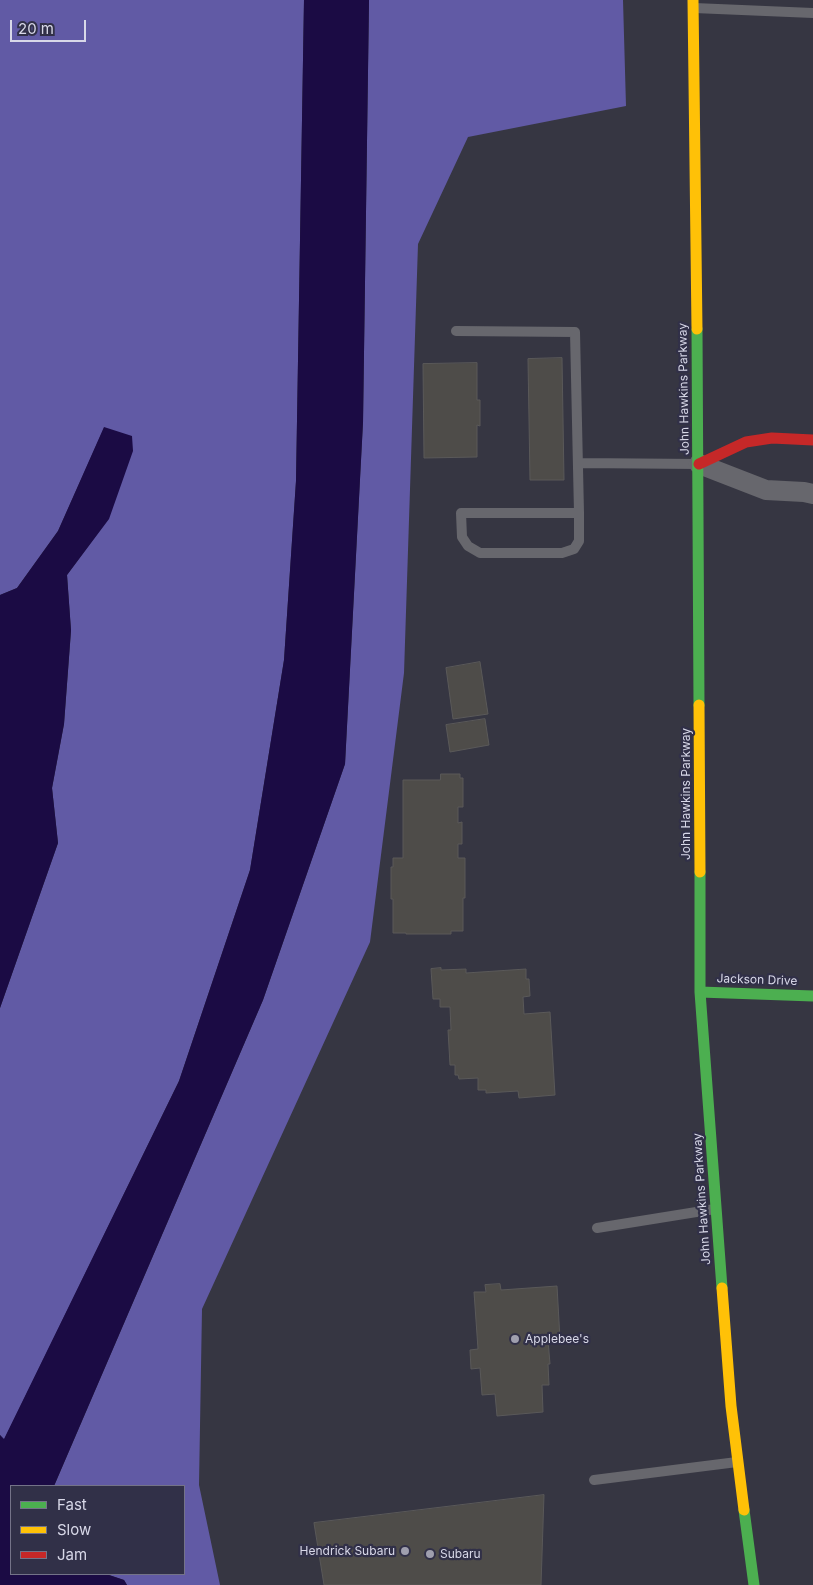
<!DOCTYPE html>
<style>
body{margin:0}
#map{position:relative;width:813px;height:1585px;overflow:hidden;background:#363642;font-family:Inter,sans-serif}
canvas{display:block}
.legend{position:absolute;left:10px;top:1485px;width:175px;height:90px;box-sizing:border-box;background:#313048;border:1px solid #747388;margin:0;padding:6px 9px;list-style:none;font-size:15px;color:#d8d8e8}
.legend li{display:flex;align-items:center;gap:10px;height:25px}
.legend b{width:25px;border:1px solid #747388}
.scale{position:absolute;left:10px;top:20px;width:76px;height:22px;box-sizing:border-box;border:2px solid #d8d8e8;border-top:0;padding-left:6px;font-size:15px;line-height:18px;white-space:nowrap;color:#d8d8e8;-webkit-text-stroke:4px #313048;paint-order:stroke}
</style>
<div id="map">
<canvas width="813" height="1585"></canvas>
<ul class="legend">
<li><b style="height:6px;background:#4caf50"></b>Fast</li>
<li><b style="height:6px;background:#ffc107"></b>Slow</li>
<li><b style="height:6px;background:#c62828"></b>Jam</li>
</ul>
<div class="scale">20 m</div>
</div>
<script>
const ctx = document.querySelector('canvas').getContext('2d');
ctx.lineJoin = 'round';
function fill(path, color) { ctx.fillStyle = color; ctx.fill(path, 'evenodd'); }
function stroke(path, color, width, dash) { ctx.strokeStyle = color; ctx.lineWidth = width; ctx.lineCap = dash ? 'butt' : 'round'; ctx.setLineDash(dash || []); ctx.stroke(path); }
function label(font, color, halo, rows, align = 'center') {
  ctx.font = font + ' Inter,sans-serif'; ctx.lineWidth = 4.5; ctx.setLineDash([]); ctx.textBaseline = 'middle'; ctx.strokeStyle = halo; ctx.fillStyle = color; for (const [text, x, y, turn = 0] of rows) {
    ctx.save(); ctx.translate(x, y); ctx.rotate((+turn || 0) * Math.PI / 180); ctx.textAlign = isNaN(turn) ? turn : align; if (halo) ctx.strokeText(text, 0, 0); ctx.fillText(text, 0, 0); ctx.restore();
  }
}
const forest = new Path2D(`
 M0,0H304L296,481L284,660L250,870L179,1081L4,1440L0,1435V1008L58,843L52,788L64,724L71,631L67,575L109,518L104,428L58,531L17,588L0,595Z
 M369,0H623L626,106L468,137L418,244L404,673L370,942L202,1309L199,1485L220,1585H127L124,1580L106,1574H184V1486H54L263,1000L345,764L363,422Z`);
const water = new Path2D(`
 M304,0H369L363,422L345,764L263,1000L54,1486H11V1574H106L124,1580L127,1585H0V1435L4,1439L179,1081L250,870L284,660L296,481Z
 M104,427L132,436L133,451L109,519L67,575L71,630L64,724L52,788L58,843L0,1008V595L17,588L58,531Z`);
const building = new Path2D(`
 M562,358L564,480H530L528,359Z
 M477,363V400H480V426L477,425V457L424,458L423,364Z
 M480,662L488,714L453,719L446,668Z
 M485,719L489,745L450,752L446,725Z
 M441,774H460V778H463V807H458V823L462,822V844H458V858H465V898H463V931H451V934H406V933H393V899H391V867H393V858H403V780H440Z
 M441,968V970L466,969V973L526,969V979H529L530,996L523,997L524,1014L550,1012L555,1095L519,1098L518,1091L486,1093V1090H478V1078L459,1079L458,1075H455V1065H450L448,1030H451L450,1007H440V999H433L431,969Z
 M500,1284L501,1290L557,1286L560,1339L548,1340L550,1364H548L549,1385H542L543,1412L497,1416L495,1394L482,1395L480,1368L471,1369L470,1350L478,1349L474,1292H486L485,1285Z
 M544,1495L541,1585H324L314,1523Z`);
const lane = new Path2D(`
 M694,8L813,13
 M456,331L575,332L579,513H461L462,537L468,546L480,553H562L574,549L579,541V513
 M578,463L699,464
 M597,1228L715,1209
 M594,1480L737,1462`);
const street = new Path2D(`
 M699,464L766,490L804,492L813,494`);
const fast = new Path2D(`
 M697,329L699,705
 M700,872V992L722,1288
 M700,992L813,996
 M744,1510L754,1585`);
const slow = new Path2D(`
 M693,0L697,329
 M699,705L700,872
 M722,1288L731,1406L744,1510`);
const jam = new Path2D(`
 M699,464L746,442L772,438L813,440`);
const markers = [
 [515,1339,5,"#9f9fae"],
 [405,1551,5,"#9f9fae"],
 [430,1554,5,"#9f9fae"]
];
const streetNames = [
 ["John Hawkins Parkway",684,389,-91],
 ["John Hawkins Parkway",686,794,-90],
 ["Jackson Drive",757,980,2],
 ["John Hawkins Parkway",702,1199,-94]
];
const poiNames = [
 ["Applebee's",525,1339],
 ["Hendrick Subaru",395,1551,"right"],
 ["Subaru",440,1554]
];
fill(forest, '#615aa5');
fill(water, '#1b0b44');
fill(building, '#4e4c49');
stroke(building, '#5a5959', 1);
stroke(lane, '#67676d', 10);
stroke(street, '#67676d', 20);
stroke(fast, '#4caf50', 11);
stroke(slow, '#ffc107', 11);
stroke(jam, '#c62828', 11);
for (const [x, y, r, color] of markers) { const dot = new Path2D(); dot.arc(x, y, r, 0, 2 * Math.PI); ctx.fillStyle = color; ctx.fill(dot); stroke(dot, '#313048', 2); }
label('12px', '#d8d8e8', '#313048', streetNames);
label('12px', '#d8d8e8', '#313048', poiNames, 'left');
</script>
